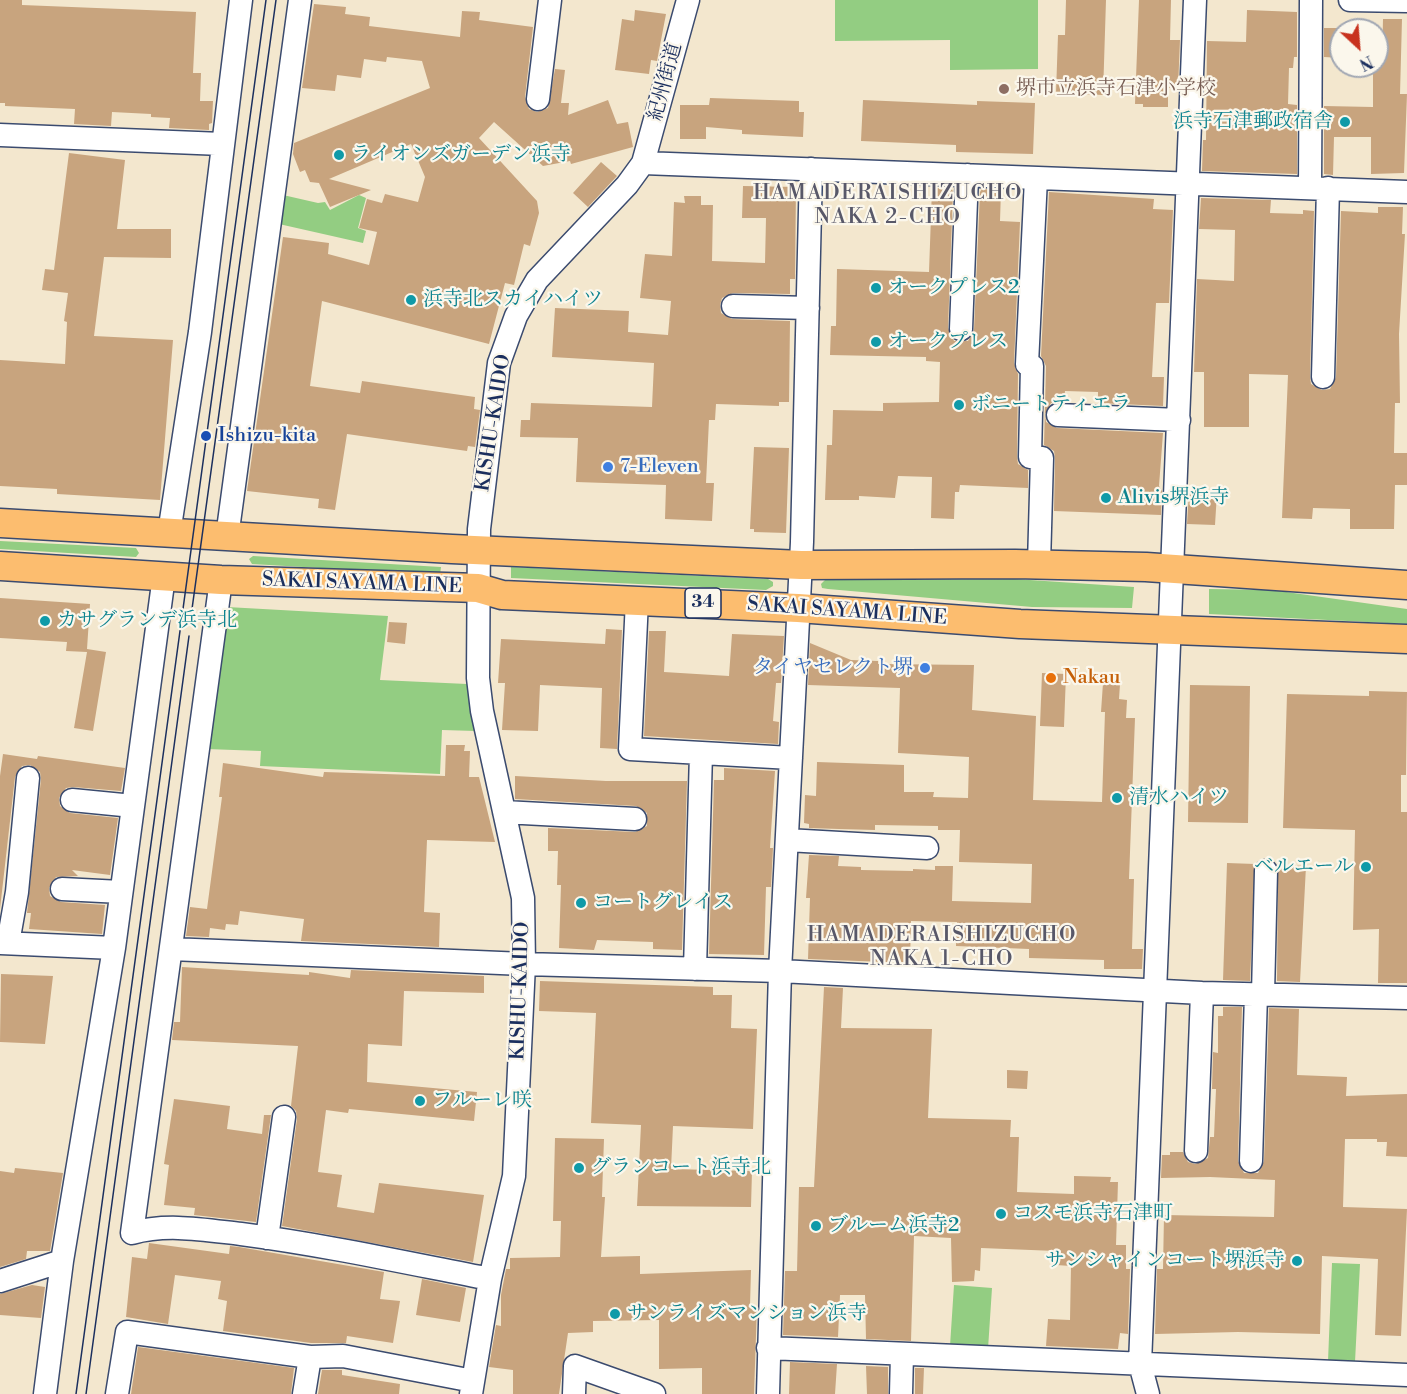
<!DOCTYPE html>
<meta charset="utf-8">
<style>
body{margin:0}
#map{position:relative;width:1407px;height:1394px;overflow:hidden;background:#f3e7ce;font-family:"Libre Bodoni",serif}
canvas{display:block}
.north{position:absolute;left:1329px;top:18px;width:60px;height:60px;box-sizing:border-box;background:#fbf7ec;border:2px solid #a1a7b3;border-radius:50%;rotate:154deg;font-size:16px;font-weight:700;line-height:24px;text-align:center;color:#1b2f5e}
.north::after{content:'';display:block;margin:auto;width:21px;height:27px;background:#c8321e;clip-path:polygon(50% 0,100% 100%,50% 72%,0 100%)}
</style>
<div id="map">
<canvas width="1407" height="1394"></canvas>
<div class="north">N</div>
</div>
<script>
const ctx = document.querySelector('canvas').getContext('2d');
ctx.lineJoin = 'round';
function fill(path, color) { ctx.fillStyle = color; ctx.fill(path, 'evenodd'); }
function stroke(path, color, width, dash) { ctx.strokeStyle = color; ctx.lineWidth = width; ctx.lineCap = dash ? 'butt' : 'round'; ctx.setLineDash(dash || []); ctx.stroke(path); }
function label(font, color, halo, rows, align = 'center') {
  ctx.font = font + ' "Libre Bodoni","Noto Serif JP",serif'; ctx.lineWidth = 4.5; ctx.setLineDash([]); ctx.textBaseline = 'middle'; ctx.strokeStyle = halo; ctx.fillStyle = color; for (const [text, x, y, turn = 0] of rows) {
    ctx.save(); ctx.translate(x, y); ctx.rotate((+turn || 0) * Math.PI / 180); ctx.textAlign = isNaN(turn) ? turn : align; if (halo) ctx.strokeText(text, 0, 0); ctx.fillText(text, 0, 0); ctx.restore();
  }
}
const green = new Path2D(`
 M835,0H1038V69L950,70V40L835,41Z
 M283,195L318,203L325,202L330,210L359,195L366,198L358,228L366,231L363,243L279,224Z
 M0,541L136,548L139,553L136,557L0,549Z
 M253,556L441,567L440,575L252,564L249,559Z
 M511,567L768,579L773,582V586L766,590L511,578Z
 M1015,579L1134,587L1132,608L1032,607L828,589L822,588L821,584L825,580Z
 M1209,589L1272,590L1407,609V624L1209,614Z
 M227,607L388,616L380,680L467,684L476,731L442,730L440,774L260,766L261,751L207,749Z
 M1332,1263L1360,1264L1355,1362L1328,1361Z
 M954,1285L992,1288L988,1349L950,1346Z`);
const building = new Path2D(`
 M0,0H22V5L196,12L193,73H201L200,101H213L212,123L209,124V130L169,128L170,118L151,117V114L112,112L111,126L74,124L75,109L5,106V103H0Z
 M1066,0H1106L1103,95L1056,93L1058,35H1065Z
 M1139,0H1171L1170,40H1180L1178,88H1168V107H1143V104H1135Z
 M314,4L346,7L345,14L370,17L369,26L460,37L462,11L480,12L479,20L533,27L525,97L529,109L537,112L548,108L555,69L565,70L561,103H569L568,115L608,100L617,124L628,122L633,147L571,164L570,161L543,166L494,122L479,138L537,201L539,213L530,246L524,244L514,285L505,283L489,344L322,301L310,386L360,393L362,381L475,397L474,409L480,410L475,447L468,446L467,451L347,434L335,510L318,508L319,499L247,491L283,237L329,243L328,254L369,265L377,232L359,228L367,199L382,203L385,194L418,202L425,177L411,144L329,179L371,190L330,207L319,183L310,182L305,170L300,172L293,154L294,143L430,88L422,61L387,57L386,62L364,59L361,78L337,75L335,91L302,88Z
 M635,10L666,14L657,61L651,60L649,74L615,70L622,19L634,21Z
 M1247,10L1297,12V57H1294L1293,68H1289L1288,104L1297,105V174L1202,171L1203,140H1206L1207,41L1246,42Z
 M1383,19H1402L1400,94H1407L1404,173L1371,174V137H1334L1333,175L1324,174V106L1373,107V66L1382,65Z
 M1324,28H1341V58L1324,57Z
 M710,98L799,101V112H804L803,137L742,134V130L706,127V139H680V105H709Z
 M863,100L977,105V101L1035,103L1033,154L956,152V145L861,141Z
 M69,153L125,160L117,229H171V258L104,257L94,336L173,340L160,500L57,494V489L0,486V360L65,364L67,322L64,321L68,293L42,290L45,269L54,270Z
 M601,162L617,176L588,207L573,193Z
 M743,186L796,187L795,279H790V294L733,293L722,298L720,305L721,313L732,319L790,321L789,402H779V406L716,404L715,420H709L706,483H714L712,521L665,519L666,485L576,482L578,438L520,437L521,420H530L531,403L652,407L654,363L552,357L555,308L629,311L628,332L668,335L671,301L640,298L645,254L672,256L674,202L685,203L684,196H701V205H713L712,261L765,263L766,218H742Z
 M932,188L951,189L953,191L948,328L954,341H968L974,330L980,192L982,189L1001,190L1000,221L1020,222L1014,363L1018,374L1017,457L1018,464L1028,470V488L960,485L959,492H955L954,519L931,518L932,477L898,476L895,498L859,496V500H825L827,445H832L833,410L883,411V403L939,402L940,362L926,361V357L830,355L831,326H836L837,269L929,272Z
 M1049,192L1154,199L1153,209L1173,210L1169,303H1156L1152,377H1164L1163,406L1098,403V392L1065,391L1064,402L1051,403L1045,414L1046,422L1057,428L1163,433L1159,486L1162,491L1161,515L1054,511L1055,458L1054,451L1044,445L1046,366L1041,356Z
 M1201,198L1271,200L1270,213L1303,214V210L1314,211L1310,377L1311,384L1322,390L1330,389L1336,377L1341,211L1378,213V207H1403L1402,234H1405L1399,334L1400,403H1395L1394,453H1407V485H1395L1394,529H1350V509L1313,508L1312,519L1282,518L1288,375L1249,374V427H1204V372H1194L1197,279L1234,281L1235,230L1199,229Z
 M754,447L789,448L786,533L754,532V529H750Z
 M1189,492L1217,493L1215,525L1187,524Z
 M0,598L90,604L87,649L106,652L93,731L74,728L87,652L66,651L67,642L0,638Z
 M389,622L407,623L405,644L387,642Z
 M606,629L622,630L617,749L600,748L602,688L540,685L538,731L502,730L505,683H498L501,639L605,644Z
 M649,631H666L664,672L729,676L732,634L784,636L781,683H776L773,721L779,722L778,744L644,736Z
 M810,643L851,660L878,661V664L974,665L972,710L1036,716L1033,800L1102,802L1105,712H1101L1103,683L1120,684L1119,699L1127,700L1126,718H1135L1129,879H1134L1132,949H1143L1142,969H1104V960L1029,958V949L956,946L957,922L911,921L910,963L808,959L810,898H806L809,855L839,856L838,866L861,867V870L913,871V869L935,870V866H953L952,901L1031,903L1032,864L959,862L960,830H938V826L875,825V830L839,829L809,828V824L804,823L805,795L816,796L817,762L904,765V792H934L933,797L968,798L969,757L898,753L900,688L808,685Z
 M1042,673L1066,674L1064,727L1040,726Z
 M1190,685L1250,686L1248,823L1188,822Z
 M1369,691L1407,692L1406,775H1401V812H1407V983H1378L1379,929L1353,930L1355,830L1283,828L1287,694L1369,696Z
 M446,745H465L464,751H470L469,777H479L495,842L427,840L424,912L440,913L439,947L301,941L304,919L240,911L238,925L226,924L225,930L210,928L209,937L186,936L190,907L207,909L222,797H219L223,763L323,777L324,772L445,776Z
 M3,754L37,759L38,756L125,768L121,791L73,787L66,788L59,798L60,806L70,813L118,818L110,875L72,870L78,876L56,877L49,888L50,896L61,902L105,905L102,934L29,929L31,913H27L41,779L40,772L30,765L22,766L15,777L0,909V776Z
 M724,768L775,771L770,848H773L771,887H766L764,955L709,954L714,780H724Z
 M515,776L606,781H687L682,950L653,949V942L597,940L594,950L559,948L561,885H557L558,851H548V828L635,832L647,826V813L636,806L515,799Z
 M1227,863L1255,864L1250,981L1223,980Z
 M1278,865L1306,866L1300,982L1277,981Z
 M182,967L309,975V972L350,978L351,970L484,976V993L404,991L402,1046L368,1044L367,1082L477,1092L474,1121L349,1109L348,1113L326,1110L318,1172L342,1175L337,1207L374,1213L379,1183L484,1195L473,1262L282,1226L297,1119L296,1111L291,1106L298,1046L172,1040L174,1022H180Z
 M1,974L53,976L45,1044L0,1042Z
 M540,981L713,987V995H732L731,1028L757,1029L753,1129L673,1126L671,1169L752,1171L751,1207L637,1206L641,1125L591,1123L596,1013L539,1011Z
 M824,987L843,988L841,1028L932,1029L928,1118L1011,1120L1010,1137H1019L1017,1192L1074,1194V1176L1111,1177L1110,1182H1118L1116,1245H1126V1269H1130L1128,1334L1120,1333L1118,1349L1046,1346L1048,1319L1070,1320L1071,1266L1056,1265V1251L981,1248L980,1271L975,1270L974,1281L952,1282L951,1238L914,1236L911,1341L866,1339L865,1295H840L838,1337L783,1335L785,1271H797L799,1187H814Z
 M1223,1007H1242L1238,1161L1244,1173H1258L1264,1161L1269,1008L1299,1009L1297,1075L1347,1077L1346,1096L1407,1094V1157L1386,1156L1387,1142H1377V1139H1345L1343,1207L1407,1209L1401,1336L1375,1335L1378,1259L1322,1256L1320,1334L1238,1332L1155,1334L1157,1269H1163L1164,1215L1274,1217L1275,1180L1210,1177L1161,1178L1162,1155H1170V1152H1183L1188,1162L1195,1164L1208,1158L1210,1137H1214L1216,1089H1212L1213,1052L1218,1053V1016H1223Z
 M1007,1070L1028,1071L1027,1089L1007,1088Z
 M174,1099L230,1106L227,1129L262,1134L264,1115H271L256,1222L194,1215L195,1208L164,1205L169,1165L164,1164Z
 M555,1138L604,1139L602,1197H605L601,1257L640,1256V1274L751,1270L750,1306H757L754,1394H702V1368L659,1369V1320L593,1321V1332L568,1333L559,1394H513V1370L489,1367L496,1325L501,1326V1295L506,1269H510V1258L560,1257L561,1221H553Z
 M15,1168L63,1173L50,1251H27L26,1259L0,1267V1171L14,1173Z
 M149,1243L229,1254L230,1246L239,1247L384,1272L380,1299L400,1301L393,1343L347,1336L346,1343H311L223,1331L227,1301L218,1299L221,1281L175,1275L168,1324L126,1317L132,1257L147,1259Z
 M422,1279L466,1288L460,1322L416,1315Z
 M32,1285L45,1287L41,1318L0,1315V1294Z
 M138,1347L294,1368L291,1394H131Z
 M790,1362L837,1364L835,1394H789Z
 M866,1366L888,1367V1394H867Z
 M915,1368H924L923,1394H915Z
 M322,1370H342V1375L400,1384L399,1394H318Z`);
const minor = new Path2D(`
 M1350,0L1407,1
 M538,99L550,0
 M0,135L222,144
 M643,163L1407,192
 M1036,178L1027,364L1032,366L1030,457L1042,458L1039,564
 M1310,188L1311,0
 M733,306L808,308
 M961,329L967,175
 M1323,377L1328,188
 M1058,415L1179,420
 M169,533L200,332L241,0
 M227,537L300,0
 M221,580L132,1233C167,1223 205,1230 241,1234C325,1245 407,1263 490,1279
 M637,600L630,749L791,758
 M72,800L133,806
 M504,812L635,819
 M787,840L927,848
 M62,889L121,892
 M0,943L114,948
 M8,943L17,892L28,778
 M171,949L524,964L780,971L1202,993L1407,998
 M695,969L701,753
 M1263,994L1266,871
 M1196,1151L1202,993
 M1251,1161L1256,994
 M267,1238L284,1117
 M0,1281L62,1261
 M768,1348L1407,1375
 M45,1394L62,1261L114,948L164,576
 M117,1394L127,1332L310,1357L343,1356L473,1381
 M304,1394L310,1357
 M471,1394L490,1279L514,1176L524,964L523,898L482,711L478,678L479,529L499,363L516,316L537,280L627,185L643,163L688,0
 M574,1394L575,1366L654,1394
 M768,1394L780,971L802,542L811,169
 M901,1394L902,1354
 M1148,1394L1140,1364L1195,0`);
const major = new Path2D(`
 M0,523L452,549L801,565L1015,564L1146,567L1407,585
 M0,566L221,580L478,588L502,595L798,608L1020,624L1407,639`);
const tram = new Path2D(`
 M192,609L276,0
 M76,1394L266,0
 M86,1394L189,636`);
const markers = [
 [1004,89,6,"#8d6e63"],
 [1345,122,6,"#0f9aa8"],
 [339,155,6,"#0f9aa8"],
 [876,288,6,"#0f9aa8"],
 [411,300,6,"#0f9aa8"],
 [876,342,6,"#0f9aa8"],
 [959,405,6,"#0f9aa8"],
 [206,436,6,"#1a4fb4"],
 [608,467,6,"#3f7fe0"],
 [1106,498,6,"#0f9aa8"],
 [45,621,6,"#0f9aa8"],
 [925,668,6,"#3f7fe0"],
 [1051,678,6,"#e8710a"],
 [1117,798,6,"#0f9aa8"],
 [1366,867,6,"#0f9aa8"],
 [581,903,6,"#0f9aa8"],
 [420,1101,6,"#0f9aa8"],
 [579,1168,6,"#0f9aa8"],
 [1001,1214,6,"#0f9aa8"],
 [816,1226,6,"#0f9aa8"],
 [1297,1261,6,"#0f9aa8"],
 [615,1314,6,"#0f9aa8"]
];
const shields = [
 [703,603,36]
];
const shieldNames = [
 ["34",703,603]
];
const streetNames = [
 ["紀州街道",666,82,-75],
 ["KISHU-KAIDO",494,423,-81],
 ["SAKAI SAYAMA LINE",362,584,2],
 ["SAKAI SAYAMA LINE",847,612,4],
 ["KISHU-KAIDO",521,991,-88]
];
const educationNames = [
 ["堺市立浜寺石津小学校",1016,89]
];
const cultureNames = [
 ["浜寺石津郵政宿舎",1333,122,"right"],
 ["ライオンズガーデン浜寺",351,155],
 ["オークプレス2",888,288],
 ["浜寺北スカイハイツ",423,300],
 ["オークプレス",888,342],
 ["ボニートティエラ",971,405],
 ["Alivis堺浜寺",1118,498],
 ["カサグランデ浜寺北",57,621],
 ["清水ハイツ",1129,798],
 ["ベルエール",1354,867,"right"],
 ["コートグレイス",593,903],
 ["フルーレ咲",432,1101],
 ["グランコート浜寺北",591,1168],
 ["コスモ浜寺石津町",1013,1214],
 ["ブルーム浜寺2",828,1226],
 ["サンシャインコート堺浜寺",1285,1261,"right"],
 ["サンライズマンション浜寺",627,1314]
];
const transitNames = [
 ["Ishizu-kita",218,436]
];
const shopNames = [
 ["7-Eleven",620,467],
 ["タイヤセレクト堺",913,668,"right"]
];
const foodNames = [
 ["Nakau",1063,678]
];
const neighbourhoodNames = [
 ["HAMADERAISHIZUCHO",888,194],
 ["NAKA 2-CHO",888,218],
 ["HAMADERAISHIZUCHO",942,936],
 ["NAKA 1-CHO",942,960]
];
fill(green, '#93cd82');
fill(building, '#c8a47e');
stroke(minor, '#3b4b6f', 25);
stroke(major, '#3b4b6f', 31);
stroke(minor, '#fff', 22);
stroke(major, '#fcbd6f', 28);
stroke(tram, '#1b2f5e', 1.5);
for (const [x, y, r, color] of markers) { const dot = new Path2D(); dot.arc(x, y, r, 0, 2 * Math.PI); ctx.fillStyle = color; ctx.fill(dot); stroke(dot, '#fbf7ec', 2); }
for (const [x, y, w] of shields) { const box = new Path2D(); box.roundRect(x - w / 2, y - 15, w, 30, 4.5); ctx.fillStyle = '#fbf7ec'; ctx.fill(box); stroke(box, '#1b2f5e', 1.5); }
label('bold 18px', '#1b2f5e', null, shieldNames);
label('20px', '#1b2f5e', '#fbf7ec', streetNames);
label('20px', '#785e54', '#fbf7ec', educationNames, 'left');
label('20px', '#0d838f', '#fbf7ec', cultureNames, 'left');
label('20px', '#164399', '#fbf7ec', transitNames, 'left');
label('20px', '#366cbe', '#fbf7ec', shopNames, 'left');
label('20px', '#c56008', '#fbf7ec', foodNames, 'left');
ctx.letterSpacing = '1.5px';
label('21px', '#585869', '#fbf7ec', neighbourhoodNames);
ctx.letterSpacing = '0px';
</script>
